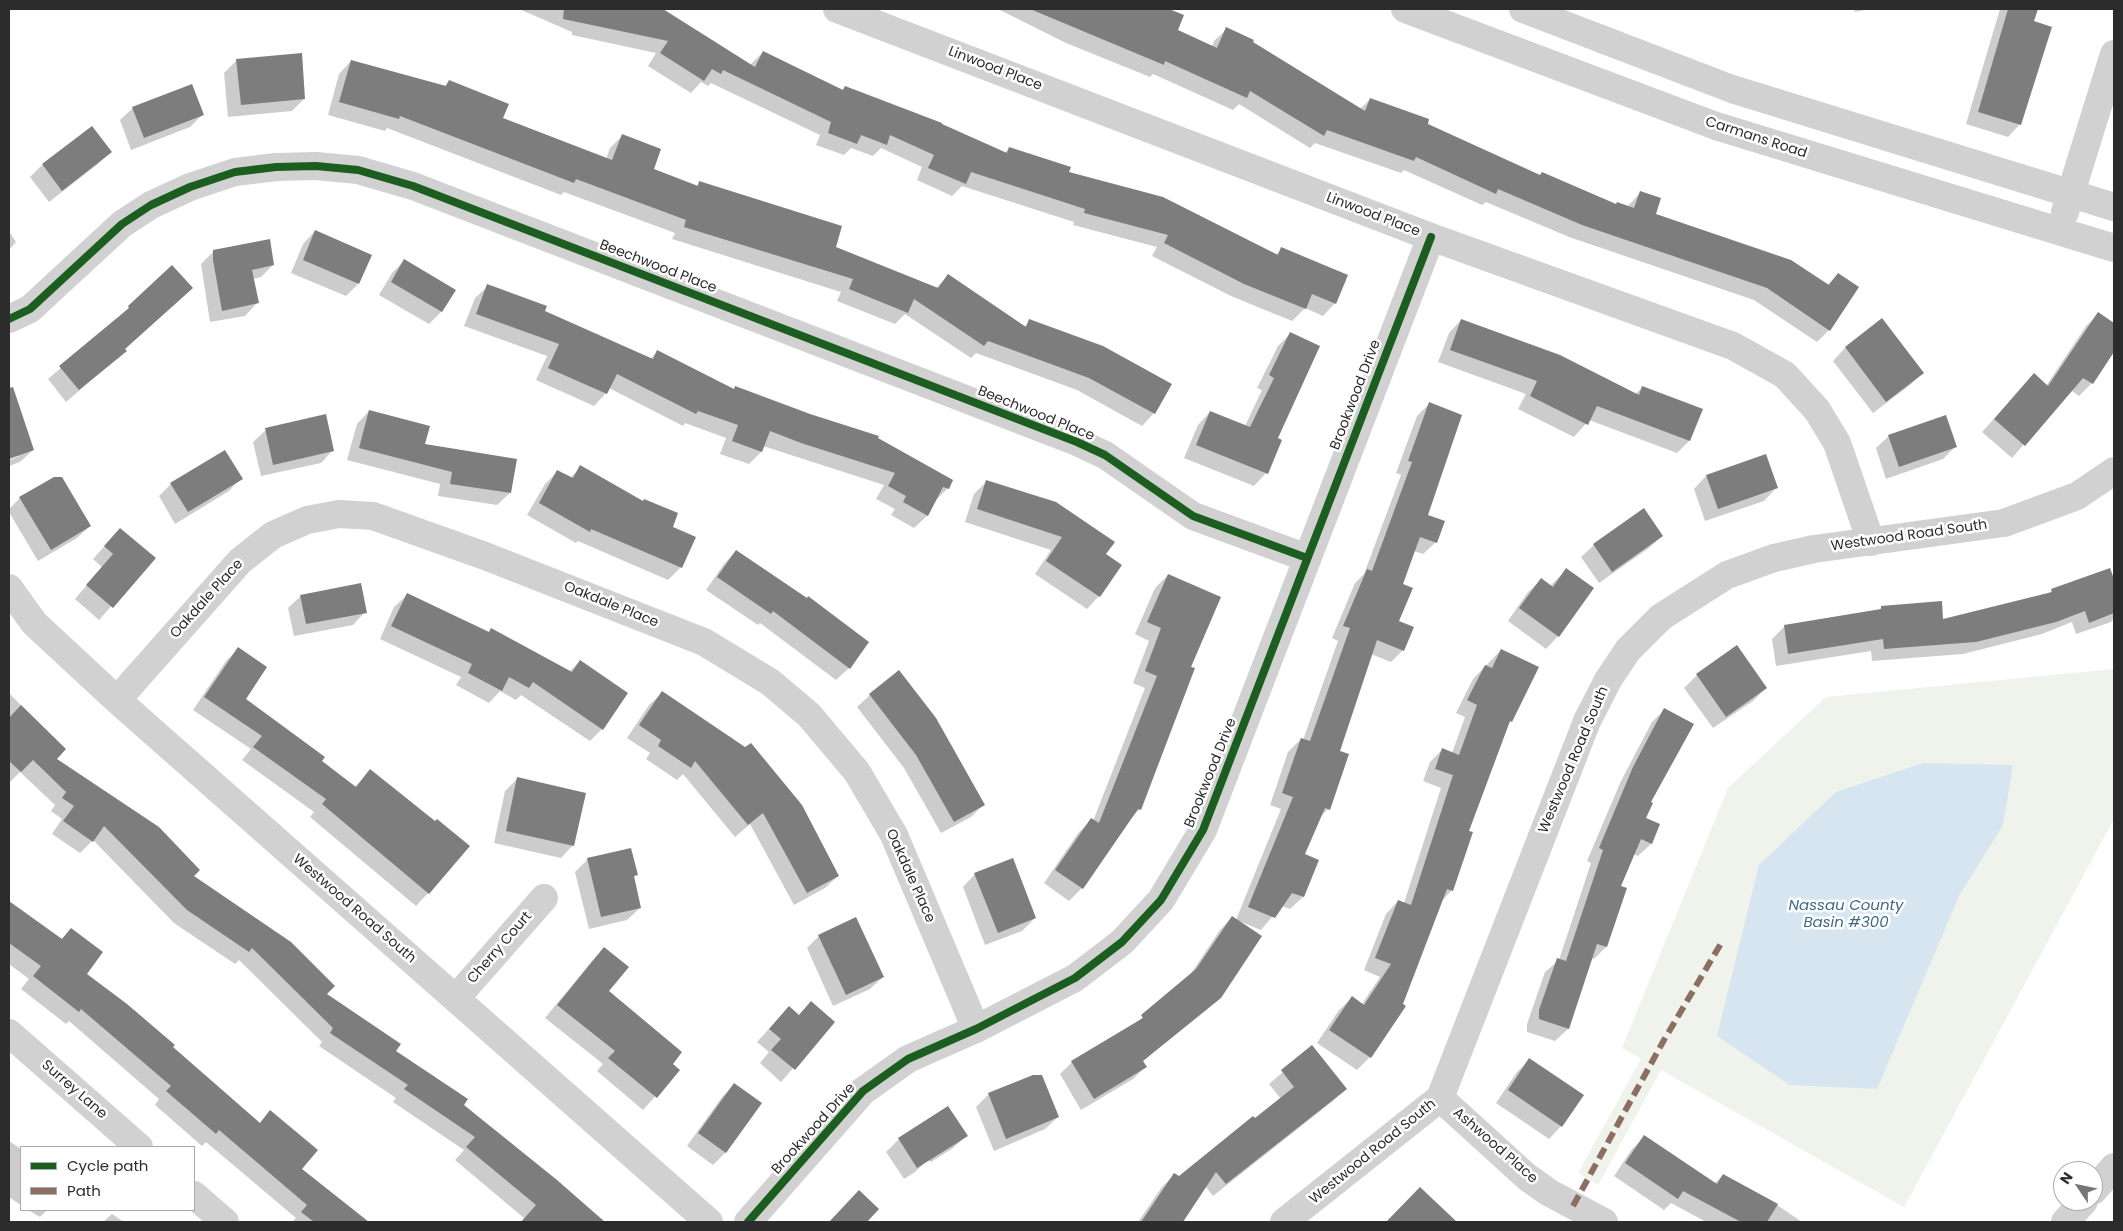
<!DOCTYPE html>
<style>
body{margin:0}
#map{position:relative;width:2123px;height:1231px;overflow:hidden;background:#fff;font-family:Poppins,sans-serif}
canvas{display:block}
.frame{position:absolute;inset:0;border:10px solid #2c2c2c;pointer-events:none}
.legend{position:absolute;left:20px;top:1146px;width:175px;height:65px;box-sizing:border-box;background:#fff;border:1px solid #ababab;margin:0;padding:6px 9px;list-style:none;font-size:15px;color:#2c2c2c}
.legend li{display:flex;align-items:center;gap:10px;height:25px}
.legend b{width:25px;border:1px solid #ababab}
.north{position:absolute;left:2053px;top:1161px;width:50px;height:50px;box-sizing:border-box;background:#fff;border:1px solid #ababab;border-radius:50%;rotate:304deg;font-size:14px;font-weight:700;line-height:20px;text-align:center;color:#2c2c2c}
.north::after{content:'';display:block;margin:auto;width:18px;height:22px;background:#767676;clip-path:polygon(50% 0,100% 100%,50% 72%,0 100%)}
</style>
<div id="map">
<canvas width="2123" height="1231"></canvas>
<div class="frame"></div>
<ul class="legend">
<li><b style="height:6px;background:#1b5e20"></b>Cycle path</li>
<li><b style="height:6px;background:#8d6e63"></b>Path</li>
</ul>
<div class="north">N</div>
</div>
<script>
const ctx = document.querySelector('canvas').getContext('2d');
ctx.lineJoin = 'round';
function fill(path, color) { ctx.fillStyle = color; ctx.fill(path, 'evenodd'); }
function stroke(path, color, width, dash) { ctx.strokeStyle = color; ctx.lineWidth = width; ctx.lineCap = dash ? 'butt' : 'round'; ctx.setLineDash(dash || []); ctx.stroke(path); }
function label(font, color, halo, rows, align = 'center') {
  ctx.font = font + ' Poppins,sans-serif'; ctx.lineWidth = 5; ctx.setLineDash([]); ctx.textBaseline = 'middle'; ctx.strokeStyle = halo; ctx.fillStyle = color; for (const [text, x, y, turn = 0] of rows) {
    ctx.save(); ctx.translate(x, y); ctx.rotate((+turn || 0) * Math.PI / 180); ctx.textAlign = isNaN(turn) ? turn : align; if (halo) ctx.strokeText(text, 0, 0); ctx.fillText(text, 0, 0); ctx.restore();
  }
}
const green = new Path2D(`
 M2114,669V819L1904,1207L1661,1070L1598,1185L1578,1173L1641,1059L1622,1048L1728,788L1826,697Z`);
const water = new Path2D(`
 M1923,763L2013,765L2003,825L1959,896L1877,1089L1790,1085L1717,1036L1759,865L1836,792Z`);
const shadow = new Path2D(`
 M519,9H662L750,65L763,52L842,90L845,87L941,125L1004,154L1009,148L1275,255L1282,249L1335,303L1323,316L1305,308L1292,321L1231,296L1152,256L1157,247L1073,225L1074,222L962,186L952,196L917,180L922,167L881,148L873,156L851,148L844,155L816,145L820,135L711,83L708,86L701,82L691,93L648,66L656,53L572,35V32Z
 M998,9H1106L1117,14L1129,9H1166L1182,16L1176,31L1212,46L1214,41L1227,29L1360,109L1370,99L1539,176L1616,205L1627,207L1640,193L1654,215L1827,285L1838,274L1829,330L1817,342L1754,300L1569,237L1486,202L1482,205L1404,170L1401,173L1315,143L1310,148L1239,104L1233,110L1153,74L1150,77L1066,43Z
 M1854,9H1870L1855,12Z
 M2000,9H2037L2033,22L2020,124L2008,137L1966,124Z
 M237,60L304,99L292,111L228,117L224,73Z
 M351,61L444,87L449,81L502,119L606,159L610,148L622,136L652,169L696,186L700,182L834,248L935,289L948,276L1024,327L1030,321L1154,413L1142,426L1077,390L976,353L971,358L905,314L895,324L837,301L841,292L672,239L675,233L564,192L561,195L387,128L385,131L328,115L339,74Z
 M133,108L203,114L190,127L131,150L120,120Z
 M92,128L110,152L98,164L49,202L30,177L42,165Z
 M9,231L16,242L9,250Z
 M315,231L358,284L346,296L291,273L303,244Z
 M213,252L273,265L261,277L253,279L257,303L245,316L210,322L201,264Z
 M404,261L455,290L441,312L429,324L379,295L392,273Z
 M172,267L124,349L125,351L66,402L48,379L116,320Z
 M488,286L650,359L658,351L733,390L736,387L877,439L948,488L935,501L927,516L914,528L891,515L895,509L876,499L884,485L763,446L761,452L749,464L720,454L726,438L685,423L683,426L609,388L606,393L594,406L536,380L547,356L464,326L475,298Z
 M2098,314L2114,325V350L2092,383L2079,396L2071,390L2012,458L1982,432L2034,375L2046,386L2086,326Z
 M1461,320L1635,394L1643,387L1701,410L1689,441L1677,453L1589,420L1574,437L1518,409L1526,394L1438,362L1449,333Z
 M1882,320L1922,373L1910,385L1873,413L1833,361L1845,348Z
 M1290,334L1276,439L1266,473L1254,486L1184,458L1198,425L1210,412L1245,426L1262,390L1257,388L1278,346Z
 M13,392L33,450L20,462L9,466V460L19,456V454L9,457V393Z
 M1429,404L1426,515L1436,542L1423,554L1414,551L1402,585L1398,622L1403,650L1391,662L1371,654L1338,752L1328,809L1318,819L1303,855L1317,861L1303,897L1290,909L1281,906L1261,930L1241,922L1138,1064L1145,1067L1133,1079L1081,1110L1060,1074L1072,1062L1130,1028L1188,978L1220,930L1232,917L1236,920L1281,809L1270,805L1288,752L1301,739L1303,740L1338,641L1332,638L1355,583L1364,574L1401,475L1396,473L1417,416Z
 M369,411L423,445L510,493L497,505L438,496L440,484L347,460L357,424Z
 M266,430L333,450L321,463L261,476L253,442Z
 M1889,436L1955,447L1943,459L1886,479L1876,448Z
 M1765,456L1776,488L1764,501L1705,521L1694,489L1706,476Z
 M581,467L671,528L681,567L668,580L578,541L576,543L527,515L545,484L558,471L570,478Z
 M241,478L229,491L175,524L159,496L171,484Z
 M987,481L1105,555L1099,596L1087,609L1035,574L1051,550L965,522L974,494Z
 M20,498L90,526L77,538L38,561L9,512V509Z
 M120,529L154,558L99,620L75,599L102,567L93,559Z
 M1662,536L1649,548L1599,583L1581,557L1594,545Z
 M736,551L849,668L836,680L760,623L758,625L706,590L724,564Z
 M2109,569L2114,583V618L2111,622L2076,634L2072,622L2042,634L1963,654L1872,661L1871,651L1776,666L1772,639L1785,626L1878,611L1881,608L1942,621L2048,594L2052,590Z
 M1566,570L1558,636L1546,649L1508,621L1528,592L1541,580L1550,586Z
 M1168,575L1189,667L1193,669L1139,810L1130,819L1082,888L1069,901L1044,883L1079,832L1092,820L1093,821L1145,688L1133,683L1149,641L1135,634L1155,588Z
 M407,595L488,633L491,630L569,672L580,661L602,729L590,741L521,695L516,700L500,691L489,703L456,685L461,677L380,639L394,607Z
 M301,596L365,612L353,625L294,636L288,608Z
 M1737,647L1766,688L1753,701L1713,728L1684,688L1697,675Z
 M238,649L244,699L354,788L370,771L428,893L416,906L310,817L314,812L242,760L251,749L193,710L226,661Z
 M1501,650L1511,721L1507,726L1467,831L1452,890L1441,902L1401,1005L1404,1007L1370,1057L1357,1070L1317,1043L1339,1010L1352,998L1362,1004L1380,977L1364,970L1386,914L1398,901L1404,903L1441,788L1423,781L1430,762L1442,750L1452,753L1465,717L1456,713L1473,679Z
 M9,693L64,749L55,759L325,994L603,1222H521L524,1218L455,1160L464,1150L393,1102L396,1098L319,1046L322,1042L239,960L235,964L174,923L93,840L80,853L52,834L62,819L51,811L55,805L20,772L9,783Z
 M662,693L838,876L825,888L794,905L750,824L735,837L683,774L677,780L646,759L650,753L627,738L649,705Z
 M870,695L983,805L971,817L941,833L904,768L857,707Z
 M1664,710L1649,803L1644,819L1651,844L1638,856L1633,854L1619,887L1606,947L1594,959L1591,958L1568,1029L1555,1041L1527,1032V1024L1545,972L1559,960L1591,863L1587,861L1621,781L1652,722Z
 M518,778L573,845L561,858L494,843L505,791Z
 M588,859L636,875L633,878L640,908L627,920L589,929L575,872Z
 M975,874L1035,918L1022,931L985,945L963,887Z
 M9,902L61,940L71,929L85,974L259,1124L270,1112L300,1169L367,1222H292L296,1218L206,1142L202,1146L155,1105L159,1099L69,1021L66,1024L21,989L29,979L9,964Z
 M819,936L883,977L870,989L833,1006L807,948Z
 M604,948L607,991L671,1064L679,1070L643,1110L597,1071L603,1064L545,1018L592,961Z
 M811,1003L833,1022L781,1082L760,1063L769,1052L757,1042L789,1007L798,1016Z
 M1312,1047L1345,1089L1333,1101L1213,1196L1205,1186L1181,1222H1138L1162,1187L1174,1175L1179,1178L1281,1099L1269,1084Z
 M1530,1059L1561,1126L1549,1139L1496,1103L1517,1072Z
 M1033,1076L1058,1117L1045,1129L994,1151L976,1107L988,1095Z
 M735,1084L761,1103L725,1153L713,1165L687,1146L722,1097Z
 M966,1136L953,1148L931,1162L928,1160L915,1172L904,1179L886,1152L899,1139Z
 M1645,1137L1714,1184L1723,1175L1777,1205L1802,1222H1706L1671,1203L1664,1210L1614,1176L1632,1149Z
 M9,1141L21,1149V1205L9,1197Z
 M1420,1188L1448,1216L1441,1222H1387Z
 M28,1210H47L40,1217Z
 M112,1214L124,1222H103Z`);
const building = new Path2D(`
 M564,9H663L755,67L763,51L843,90L845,86L942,123V124L1007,153L1009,147L1071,167L1069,172L1163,197L1278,255L1281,247L1348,275L1336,304L1312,294L1306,309L1244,284L1164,243L1168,235L1084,213L1085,209L971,172L966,184L928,168L934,155L890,135L887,145L861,135L857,144L828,133L831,122L723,70L721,74L712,69L704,81L660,53L668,41L563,19Z
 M1030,9H1169L1184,15L1178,30L1217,48L1226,27L1254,40L1253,42L1365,111L1370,98L1429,119L1428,124L1540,175L1542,172L1616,204L1617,202L1634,208L1640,191L1661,198L1656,214L1791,260L1829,285L1838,273L1859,287L1830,331L1767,288L1582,225L1498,189L1496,194L1416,157L1414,161L1327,130L1324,136L1250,91L1247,98L1165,61L1164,65Z
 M2008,9H2038L2034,21L2052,27L2021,125L1978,112Z
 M302,53L305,99L241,105L236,59Z
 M351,60L446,86L449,80L509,104L503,118L612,160L622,134L661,149L654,169L698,186L699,181L842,226L836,247L938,288L948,274L1026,327L1029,319L1103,346L1172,384L1155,414L1089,378L988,341L984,346L914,299L908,313L849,289L853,279L684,227L686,220L576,179L574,183L400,116L399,119L339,102Z
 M192,84L204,115L144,138L132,107Z
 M92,126L112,152L62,191L42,164Z
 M315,230L372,255L359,284L303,260Z
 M270,239L274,265L252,270L259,303L222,311L213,260V250Z
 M404,259L456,290L442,312L391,282Z
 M172,265L193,288L125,349L127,351L79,390L59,366L129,308L128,306Z
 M487,284L547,306L545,311L653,359L657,350L734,389L735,386L810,414L879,436L878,438L953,480L949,489L943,487L928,516L903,502L906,496L888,486L895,473L801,443L770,431L762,452L732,441L738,425L698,411L696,414L617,374L607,394L548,368L559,344L476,314Z
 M2098,312L2114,323V352L2093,384L2083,378L2025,446L1994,419L2034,373L2048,386Z
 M1882,318L1924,373L1886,402L1845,347Z
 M1461,319L1560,355L1639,395L1642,386L1703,409L1690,441L1597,406L1588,425L1530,396L1537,381L1450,350Z
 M1290,332L1320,346L1278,438L1282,440L1268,474L1196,445L1210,411L1250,427L1274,378L1269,375Z
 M13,387L34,450L9,459V388Z
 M1429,402L1462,415L1428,515L1445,521L1437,543L1420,537L1403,584L1413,588L1399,621L1414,627L1404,651L1377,640L1340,751L1349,754L1330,810L1325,808L1305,854L1319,860L1304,897L1292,893L1275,918L1248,907L1293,797L1282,793L1301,738L1310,741L1350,628L1343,626L1367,569L1372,571L1412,462L1408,461Z
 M369,410L430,426L425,444L517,459L511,493L450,484L452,472L359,448Z
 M326,414L334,451L273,465L265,428Z
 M1946,415L1957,447L1899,467L1888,435Z
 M225,450L243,479L188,512L170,483Z
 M1766,454L1778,488L1718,509L1706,475Z
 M580,465L643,501L644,499L678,513L673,527L696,537L682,568L591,529L590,532L539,503L557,470L573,478Z
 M54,477H62L91,526L51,550L19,497Z
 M986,480L1056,502L1115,542L1106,554L1122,565L1100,597L1046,561L1062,537L977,509Z
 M1644,508L1663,536L1612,572L1593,544Z
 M120,528L156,558L113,608L86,585L113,554L104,546Z
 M736,550L807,598L808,596L869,642L850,669L773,611L771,614L717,577Z
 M1566,568L1594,588L1559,637L1519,608L1541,578L1553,587Z
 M2110,568L2114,579V613L2089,623L2085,611L2056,622L1976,642L1884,649L1883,639L1788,654L1784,625L1881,609V606L1942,601L1943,619L2052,592L2051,589Z
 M1168,574L1221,597L1191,667L1195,668L1141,810L1138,809L1083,889L1055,870L1091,818L1099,823L1157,676L1145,671L1161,628L1147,622Z
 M361,583L367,613L306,624L300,595Z
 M407,593L489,632L491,628L572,672L580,660L628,693L603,730L533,682L529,688L509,677L502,691L468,673L472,664L391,626Z
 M1737,645L1767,688L1726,717L1696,674Z
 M238,647L267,667L246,699L325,757L322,761L356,787L370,769L435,821L437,819L470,846L429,894L322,804L326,799L253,747L262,736L204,697Z
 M1501,649L1539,667L1512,722L1510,721L1469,831L1473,832L1453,891L1447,889L1403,1004L1406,1006L1371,1058L1329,1030L1352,996L1364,1005L1391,964L1375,958L1398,900L1411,905L1453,775L1435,769L1442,748L1459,755L1477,705L1467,700L1485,665L1492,668Z
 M899,670L936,718L985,805L954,822L916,755L869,694Z
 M662,691L745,747L751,743L802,805L839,876L807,893L763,813L748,825L695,761L691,768L658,746L661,740L639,725Z
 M21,705L66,749L57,759L159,827L200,870L194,876L291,942L335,986L327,994L401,1044L396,1051L468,1099L464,1105L557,1180L605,1222H521L536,1205L466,1147L475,1137L404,1089L408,1085L330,1033L333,1028L252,948L249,952L187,910L104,826L93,842L63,821L74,806L62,798L66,792L33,760L21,772L9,761V718Z
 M1664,708L1694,724L1651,802L1653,803L1646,818L1660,824L1652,844L1641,839L1621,886L1627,888L1607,947L1597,944L1569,1029L1539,1019V1010L1557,958L1566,961L1603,850L1599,848L1633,767Z
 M517,777L586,793L574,846L506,831Z
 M631,848L638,875L634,876L641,908L601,917L587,858Z
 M1013,858L1036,918L998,933L974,873Z
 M9,901L62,939L71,928L103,952L87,974L127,1004L175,1045L173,1047L260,1123L270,1110L318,1150L302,1169L369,1222H314L301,1212L307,1205L219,1130L216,1134L166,1091L171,1086L81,1009L79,1012L33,976L41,966L9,943Z
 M1232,916L1262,936L1221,998L1143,1061L1147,1067L1094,1099L1071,1061L1143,1018L1141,1015L1196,969Z
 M856,917L884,977L846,995L818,935Z
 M604,947L629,967L609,991L682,1052L673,1064L680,1070L657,1098L608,1058L615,1051L557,1005Z
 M811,1001L835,1022L795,1070L771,1050L781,1039L769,1029L789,1006L799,1015Z
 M1312,1045L1347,1089L1226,1184L1216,1172L1183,1222H1141L1174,1173L1179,1176L1253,1116L1255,1118L1294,1087L1281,1070Z
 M1529,1058L1584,1095L1562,1127L1508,1090Z
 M1033,1075H1042L1059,1117L1006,1139L988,1093Z
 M734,1083L762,1103L726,1153L698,1133Z
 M948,1106L968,1136L917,1168L898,1138Z
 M1644,1135L1717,1184L1723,1174L1778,1204L1767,1222H1741L1683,1191L1678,1199L1625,1163Z
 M1420,1187L1457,1222H1386Z
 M859,1190L879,1209L867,1222H829Z`);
const minor = new Path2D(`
 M837,9L1431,237L1733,346L1785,375L1817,410L1837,443L1871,542
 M1405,9L1716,126L2114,248
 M1523,9L1732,89L2114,207
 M2065,212L2114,54
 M9,319L30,309L122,224L151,205L190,187L235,172L276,167L316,166L358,170L413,186L1077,442L1105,455L1193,516L1307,558
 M9,588L34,623L117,700L709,1222
 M117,700L240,561L273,535L307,520L339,514L373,516L485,556L704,642L770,682L809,715L857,772L894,835L976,1029
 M456,998L544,898
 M9,1033L139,1147
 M1440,1098L1527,1177L1548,1192L1604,1222
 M2093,1191L2114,1167
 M194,1195L225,1222
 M748,1222L863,1091L908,1059L976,1029L1075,978L1122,942L1161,900L1203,830L1431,237
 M1284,1222L1440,1098L1587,721L1608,680L1628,650L1661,617L1727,575L1774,558L1814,549L2004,523L2077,496L2114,471
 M2065,1222L2084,1201`);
const quiet = new Path2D(`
 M1573,1206L1664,1040L1723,940`);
const cycleway = new Path2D(`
 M9,319L30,309L122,224L151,205L190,187L235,172L276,167L316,166L358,170L413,186L1077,442L1105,455L1193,516L1307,558
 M748,1222L863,1091L908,1059L976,1029L1075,978L1122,942L1161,900L1203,830L1431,237`);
const streetNames = [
 ["Linwood Place",995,69,21],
 ["Carmans Road",1756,138,18],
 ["Linwood Place",1373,215,21],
 ["Beechwood Place",658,267,21],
 ["Brookwood Drive",1356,395,-69],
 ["Beechwood Place",1036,414,22],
 ["Westwood Road South",1909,536,-8],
 ["Oakdale Place",207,599,-48],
 ["Oakdale Place",611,605,22],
 ["Westwood Road South",1574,760,-67],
 ["Brookwood Drive",1211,773,-68],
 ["Oakdale Place",910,876,66],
 ["Westwood Road South",354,909,41],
 ["Cherry Court",500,948,-49],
 ["Surrey Lane",74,1090,41],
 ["Brookwood Drive",814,1129,-48],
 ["Ashwood Place",1495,1146,41],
 ["Westwood Road South",1373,1152,-39]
];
const waterNames = [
 ["Nassau County",1846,906],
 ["Basin #300",1846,923]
];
fill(green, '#eff3eb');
fill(water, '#d7e5f0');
fill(shadow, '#0003');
fill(building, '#7d7d7d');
stroke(minor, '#d1d1d1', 28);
stroke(quiet, '#8d6e63', 6, [12, 6]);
stroke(cycleway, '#1b5e20', 8);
label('14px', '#2c2c2c', '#fff', streetNames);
label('italic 15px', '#3d698c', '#fff', waterNames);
</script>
